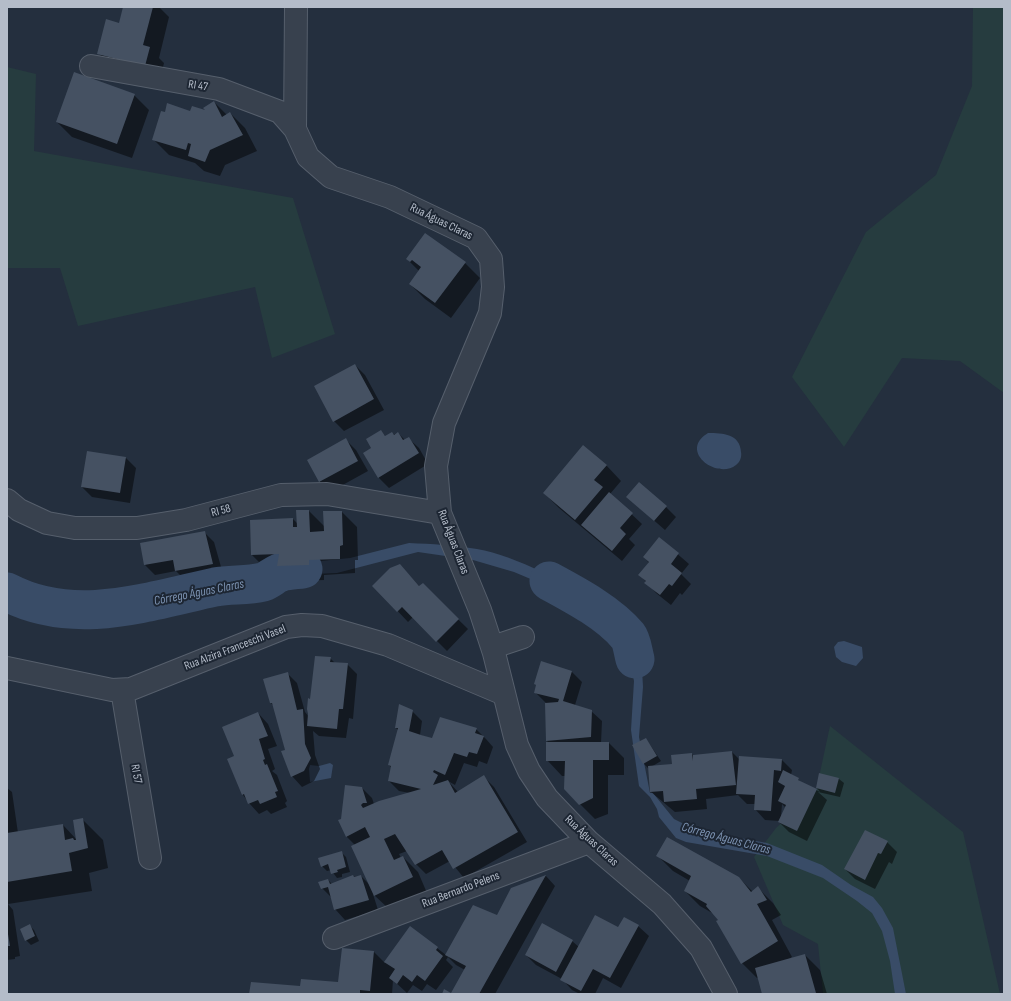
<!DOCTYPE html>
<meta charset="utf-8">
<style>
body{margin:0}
#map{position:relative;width:1011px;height:1001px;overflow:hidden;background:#242f3e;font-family:"Sofia Sans Condensed",sans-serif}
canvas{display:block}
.frame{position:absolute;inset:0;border:8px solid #b4bcc9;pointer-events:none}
</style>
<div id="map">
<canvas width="1011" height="1001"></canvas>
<div class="frame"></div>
</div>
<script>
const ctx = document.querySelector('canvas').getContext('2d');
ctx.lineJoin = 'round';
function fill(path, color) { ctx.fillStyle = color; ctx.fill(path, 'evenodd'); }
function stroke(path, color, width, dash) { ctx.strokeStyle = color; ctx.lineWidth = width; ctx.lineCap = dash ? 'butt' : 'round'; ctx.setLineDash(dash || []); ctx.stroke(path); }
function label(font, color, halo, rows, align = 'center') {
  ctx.font = font + ' "Sofia Sans Condensed",sans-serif'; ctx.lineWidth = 4; ctx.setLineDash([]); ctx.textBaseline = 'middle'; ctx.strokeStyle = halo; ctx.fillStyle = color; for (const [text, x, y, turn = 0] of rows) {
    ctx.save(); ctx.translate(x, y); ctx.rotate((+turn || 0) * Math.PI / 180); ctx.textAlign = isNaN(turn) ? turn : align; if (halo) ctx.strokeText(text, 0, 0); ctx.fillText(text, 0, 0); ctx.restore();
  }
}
const green = new Path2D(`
 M973,7H1004V393L960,361L902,358L844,447L792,377L866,232L936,175L972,86Z
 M7,67L36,74L34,151L293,198L335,334L272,358L255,287L78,326L60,268H7Z
 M830,726L963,832L1000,994H823L818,944L783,925L754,857L776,828L816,791Z`);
const water = new Path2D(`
 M708,433C723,433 740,434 741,452C742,457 740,462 736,465C717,480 678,451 708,433Z
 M409,543C432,544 454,545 477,549C517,556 568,584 602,607L590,610L559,591L514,572L473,560L418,552L337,573L291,575L262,584L253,583L262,580L272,570L310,566L311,562L350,558Z
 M612,616L623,624L634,637L642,669L643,687L639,737L650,793H653L674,819L690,827L713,833L767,843L822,865L851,885L873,897L882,908L893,928L906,994H895L890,961L882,931L872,913L857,901L823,878L767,856L686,842L676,838L659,817L657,809L650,797L639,786L631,730L634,681L626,642L602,618Z
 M844,641L862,647L863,658L856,666L842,662L836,657L834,647L838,642Z
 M330,763L333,765L331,778L310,782L309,769L310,765L319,766Z`);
const shadow = new Path2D(`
 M124,7H159L169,17L159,58L164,63L160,80L114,68L98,53L120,24Z
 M134,95L149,110L132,158L72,137L57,122Z
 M214,102L227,115L230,113L245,128L257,151L225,165L220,176L204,171L195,163L169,155L153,139L191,112H208Z
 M407,259L465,263L480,278L451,318L425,299L410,284L419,271Z
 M355,365L365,375L384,410L344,431L334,421Z
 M381,431L386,437L398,433L405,440L408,438L419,448L428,464L389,488L379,478L364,454L373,449Z
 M346,440L356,450L368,471L330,492L320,482L308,460Z
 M126,458L136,468L130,503L92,497L82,487Z
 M606,465L621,481L610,494L642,524L629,539L635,545L622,561L559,508L544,493Z
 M627,497L666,507L676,517L665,530Z
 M309,511L325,527L342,512L357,527L358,560H355V573L324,575V580L293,581L282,569L267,570L252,555L293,519L298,524Z
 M204,532L214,542L223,574L186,581L176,571L155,575L145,565Z
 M659,538L689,564L681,574L691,584L682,595L680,593L671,605L656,593L640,575L649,563L644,557Z
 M410,576L420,587L423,585L468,629L447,651L413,617L408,622L374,586Z
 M330,658L335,663L347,664L357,674L353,719L349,718L346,738L319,736L313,731L315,755L320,769L314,781L302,787L292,776L274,706L271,703L287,673L297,683L305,712L309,717L311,700Z
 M541,663L572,672L582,682L575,705L591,711L602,721L601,743H609L624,758V775H608V814L595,819L580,804L566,776H562L547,760L549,743L547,741L546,703L535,692L537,686L535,684Z
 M412,711L422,721L420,735L433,739L476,729L486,739L493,747L487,764L479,761L477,767L464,763L455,785L448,781L458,792L484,777L494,787L527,842L464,878L450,861L426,874L416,864L407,851L399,854L401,858L403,857L418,872L427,893L390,910L373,894L378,910L345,920L335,909L332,898L322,888L328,880L332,884L350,877L361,876L370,885L355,845L346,836L342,819L362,788L372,798L374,804L410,793L399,791L389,781L392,768L389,765L399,731L396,728Z
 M258,713L268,724L277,746L268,749L275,769L272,771L277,775L287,801L285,803L287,807L271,814L267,810L259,814L249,803L243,795L228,760L235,757Z
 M646,739L661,761L651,767L673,765L672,756L692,754L694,756L732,752L739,759H781L792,770L791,775L804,784L820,792L817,788L820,774L839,779L844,783L840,797L818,792L827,800L807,841L789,832L779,822L780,821L765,820L755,809V804H747L738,795L706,799L707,809L675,812L651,792L649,769L644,764ZM782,804L786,808L781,817Z
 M7,788L12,792L18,833L63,825L77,840L83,820L103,840L108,868L89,873L92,891L8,904L13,910L20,956L15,957V959L7,960Z
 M887,842L897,852L892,864L889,862L875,889L855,879L845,869Z
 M341,852L346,857L350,872L342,874V877L337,878L331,870L327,871L322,866Z
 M658,856L739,878L753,892L758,888L773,903L781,915L772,920L792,957L789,959L805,955L820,970L827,994H763L759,977L757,978L742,963L719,920L714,914L700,906L685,891L690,881L673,871Z
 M546,876L555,886L495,994H452L465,970L456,965L448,957L446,960L453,967L436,990L427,984L422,991L413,985L407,993L393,980L392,994H250L339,984L374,952L385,963L411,928L446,955L474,907L497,917L512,889Z
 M29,925L34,930L39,941L31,945L26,940Z
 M638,926L649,936L621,988L603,978L595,994H580L572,990L562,979L536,965L526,955L572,941L579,947L619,928Z`);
const river = new Path2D(`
 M549,581C575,595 609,613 628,636C632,641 633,652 635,659
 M7,592C74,627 146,602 215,587C231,584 247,586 263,582C269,580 274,575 279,573C286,570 296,570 303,569`);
const building = new Path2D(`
 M123,7H153L143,45L150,47L145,66L97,54L106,19L119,23Z
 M74,72L135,94L117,144L56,122Z
 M214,101L222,117L230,112L243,135L210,150L205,162L188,156L191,144L188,143L186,150L152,140L161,111L165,112L167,103L190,111L192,106L205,110L203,108Z
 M425,233L466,262L435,303L409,284L421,267L412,260L410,262L406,259Z
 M355,364L374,399L333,422L314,386Z
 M381,430L385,436L392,432L394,435L398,432L403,440L409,437L419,453L378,478L363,453L371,448L366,439Z
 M346,438L358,461L319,482L307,460Z
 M583,445L607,465L594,480L603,487L575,520L543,493Z
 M87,451L126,457L120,493L81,487Z
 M639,482L667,506L654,521L626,497Z
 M609,492L633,513L620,528L626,534L612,551L581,525Z
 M296,510H309L310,532L324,531L323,511H342L343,545L340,546V559L309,560V565L277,566L279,554L251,555L250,520L293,518V527H297Z
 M205,531L213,564L175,571L173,560L144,565L140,543Z
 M659,537L679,553L671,564L682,573L672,586L669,584L660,595L644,583L646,581L638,575L649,562L643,557Z
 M400,564L419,586L423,583L459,619L436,642L402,607L397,612L372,586L390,568Z
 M315,656L331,657L330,662L348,663L343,709H339L337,729L307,726L308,714L307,709L308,698L310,699Z
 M541,661L572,671L563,701L592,710L591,737L546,741L545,703L558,702L559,699L534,693L536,685L534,684Z
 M288,672L297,710L303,709L305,744L311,758L304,771L291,777L281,751L285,750L272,703H270L263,679Z
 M399,704L413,710L409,731L421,735L432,738L440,717L477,728L475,733L484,736L477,754L469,752L467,757L454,753L445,775L434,770L433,772L438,775L433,785L448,780L455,793L484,775L518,832L453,869L442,850L415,865L395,834L384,839L394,860L403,856L413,877L374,896L351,846L370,837L365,827L346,837L338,820L341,819L345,785L362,787L367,803H363L361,805L363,808L379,801L421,789L388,781L391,766L388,765L398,728H395Z
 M258,712L268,736L259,739L265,759L263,760L265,765L267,764L278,791L275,792L277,797L260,804L258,800L248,804L244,794L242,795L227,759L234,756L222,727Z
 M646,738L657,756L643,764L632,745Z
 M546,742H609V760H593V798L579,805L564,789L565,761H546Z
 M732,751L736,785L696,789L697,799L664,802L663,791L650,792L648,766L672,764L671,755L692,753L693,761V755Z
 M739,756L782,759L781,771L774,770L771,811L754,810L755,795L736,794Z
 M783,770L799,778L798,780L817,789L797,831L778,822L786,805L778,801L785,786L778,782Z
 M819,773L839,778L835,793L816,788Z
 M83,818L88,848L69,853L72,871L7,882V833L63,824L65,840L73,838L74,840H76L73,820Z
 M865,830L888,841L881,854L878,853L865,880L844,869Z
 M667,837L739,877L751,892L758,886L767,900L757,904L778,941L741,964L716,921L718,920L706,906L707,904L684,891L691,876L656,856Z
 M342,851L346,867L337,870L338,872L331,874L328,864L321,867L318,858Z
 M353,875L354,877L361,875L369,900L334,910L328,887L321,889L318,882L328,879L330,884Z
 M546,875L479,994H442L444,989L451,993L466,966L445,955L473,905L497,915L511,888Z
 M595,915L618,927L624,917L639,925L610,978L593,969L581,991L560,980Z
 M542,923L573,940L556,972L525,955Z
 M30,924L35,936L25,941L20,929Z
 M410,926L438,947L436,950L443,956L425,981L417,975L412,982L403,975L397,984L389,978L395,969L384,962Z
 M7,928L10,946H7Z
 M342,948L374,951L370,991L360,990V994H249L251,982L300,986L301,979L338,982Z
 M805,954L816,993L762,994L755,968Z`);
const minor = new Path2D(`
 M296,7L295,129L308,157L331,177L390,197L476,238L491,259L493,287L490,313L444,423L436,466L440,513L480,610L494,653L517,745L529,771L547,798L589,842L662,904L701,948L726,994
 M91,66L219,89L280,112L295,129
 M7,500L19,510L47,523L75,528H137L186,520L281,495L327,494L440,513
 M493,647L523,637
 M7,668L112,690L131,689L286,627L302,625L322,626L388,645L504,694
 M122,690L150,858
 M334,938L589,842`);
const streetNames = [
 ["RI 47",198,86,9],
 ["Rua Águas Claras",441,222,26],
 ["RI 58",221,511,-15],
 ["Rua Águas Claras",453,542,69],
 ["Rua Alzira Franceschi Vasel",235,648,-21],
 ["RI 57",136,774,80],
 ["Rua Águas Claras",591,841,43],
 ["Rua Bernardo Pelens",461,890,-21]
];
const waterNames = [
 ["Córrego Águas Claras",199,593,-11],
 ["Córrego Águas Claras",726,839,15]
];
fill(green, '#263c3f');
fill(water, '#394c67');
fill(shadow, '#0007');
stroke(river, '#394c67', 39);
fill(building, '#455162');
stroke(minor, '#565f6c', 24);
stroke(minor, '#38414e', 22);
label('12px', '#b4bcc9', '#1d2633', streetNames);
label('italic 13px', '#7c92b1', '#1d2633', waterNames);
</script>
